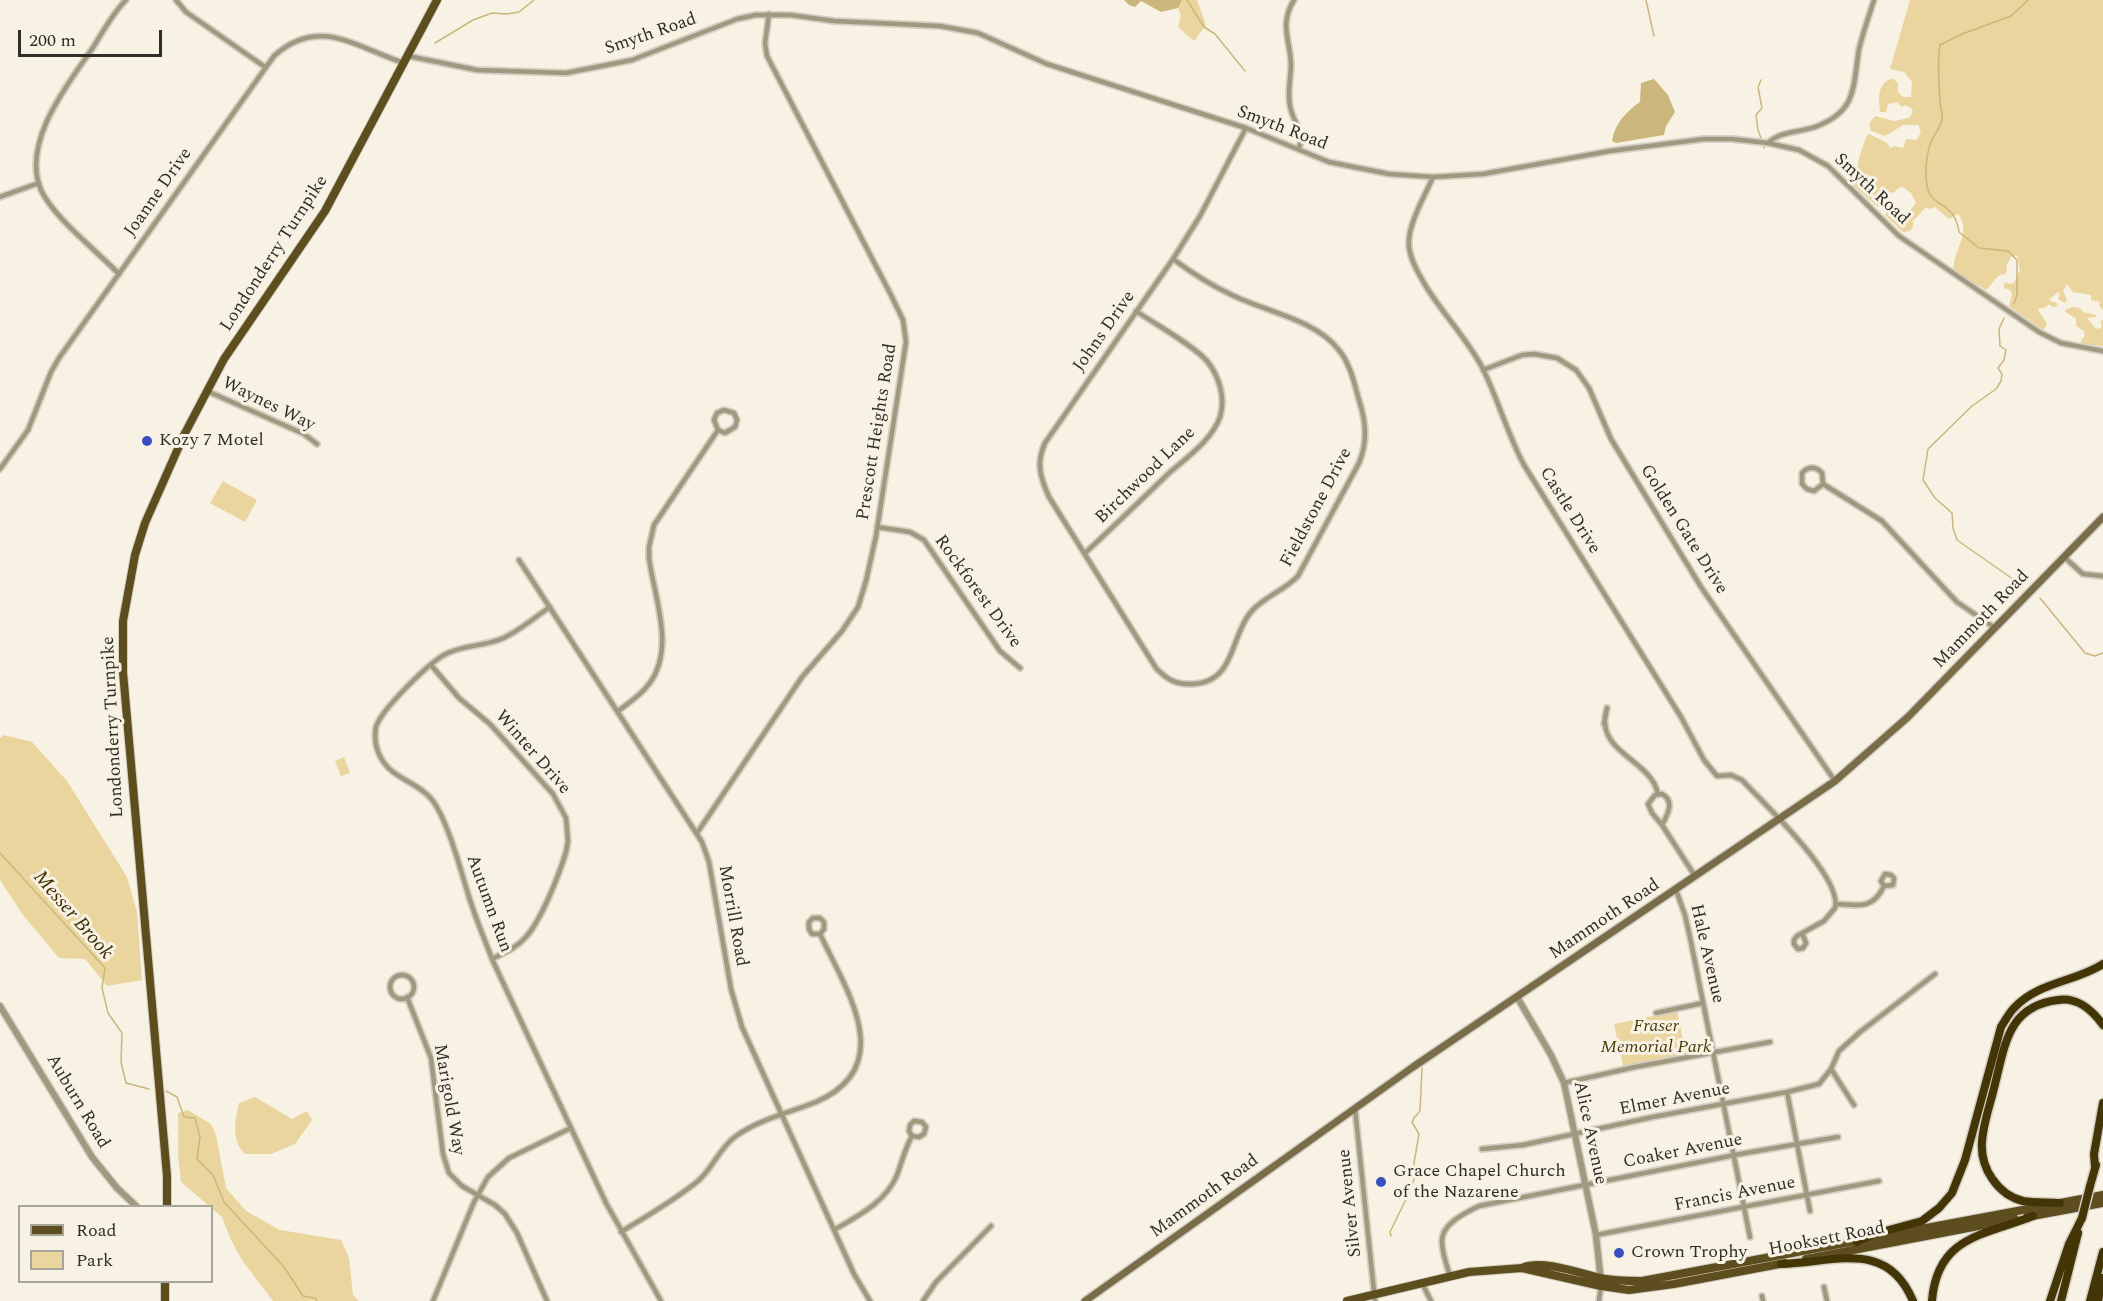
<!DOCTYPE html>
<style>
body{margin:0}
#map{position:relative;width:2103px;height:1301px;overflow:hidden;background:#f7f2e4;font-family:Spectral,serif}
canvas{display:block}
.legend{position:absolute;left:18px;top:1205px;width:195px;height:78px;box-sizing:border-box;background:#f7f2e4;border:2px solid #a7a499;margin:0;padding:8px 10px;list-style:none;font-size:18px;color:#302e28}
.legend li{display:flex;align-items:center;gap:12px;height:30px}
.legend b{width:30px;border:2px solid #a7a499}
.scale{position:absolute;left:18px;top:30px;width:144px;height:27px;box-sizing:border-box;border:3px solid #302e28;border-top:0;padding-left:8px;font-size:18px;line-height:21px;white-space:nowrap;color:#302e28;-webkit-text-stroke:4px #f7f2e4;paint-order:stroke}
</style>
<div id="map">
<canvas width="2103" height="1301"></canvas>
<ul class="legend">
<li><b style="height:8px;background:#5e4e1f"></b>Road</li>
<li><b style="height:16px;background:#e9d59d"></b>Park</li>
</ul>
<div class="scale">200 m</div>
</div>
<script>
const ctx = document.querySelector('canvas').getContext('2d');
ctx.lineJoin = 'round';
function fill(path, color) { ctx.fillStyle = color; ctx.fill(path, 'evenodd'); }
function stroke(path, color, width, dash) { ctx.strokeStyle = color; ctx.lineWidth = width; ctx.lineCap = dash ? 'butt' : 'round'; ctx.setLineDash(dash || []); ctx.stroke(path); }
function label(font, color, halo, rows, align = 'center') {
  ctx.font = font + ' Spectral,serif'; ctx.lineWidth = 6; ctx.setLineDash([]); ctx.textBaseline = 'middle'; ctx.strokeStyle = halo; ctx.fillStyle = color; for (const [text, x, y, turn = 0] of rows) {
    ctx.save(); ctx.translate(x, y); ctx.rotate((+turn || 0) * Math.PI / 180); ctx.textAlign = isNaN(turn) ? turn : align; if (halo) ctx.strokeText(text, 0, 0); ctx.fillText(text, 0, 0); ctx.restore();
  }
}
const green = new Path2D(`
 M1182,0H1197L1206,25L1194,41L1178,27L1181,15L1178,8Z
 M1910,0H2103V310L2099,306L2100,302L2091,300V295L2073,292L2067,284L2063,291L2067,300L2065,303L2058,299L2060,294L2058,292L2049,300L2052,302H2056L2058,306L2054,307L2048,304L2047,307L2038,309C2040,315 2046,319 2047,325L2043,330L2009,306L2012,294L2010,290L2004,288V284L2006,282L2009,284L2014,283L2020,270L2017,255L2011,257L2006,266L2007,271L2005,274C1995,275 1993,284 1986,290L1983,288L1954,271C1951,252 1973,233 1958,214L1949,219L1935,207L1929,209L1926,207L1913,221V227L1910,231L1903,232L1885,215L1886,213L1894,214L1900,218L1908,213L1916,203L1911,193L1903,187L1898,188L1895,192L1889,193V199L1878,207L1854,186L1859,158L1866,137L1869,134L1887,143L1890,148L1895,146L1903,148L1906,139L1917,140L1921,131L1918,125H1903L1885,136L1871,131L1869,124L1875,116L1894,121L1909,118L1913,112L1911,108L1905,105L1902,107L1897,102L1888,104L1886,112H1880C1879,98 1876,85 1892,78L1898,83V92L1903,97H1911L1912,82L1904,72L1890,69Z
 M2072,307L2080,308L2083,312L2096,315V317L2087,318L2095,328L2100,329L2102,326L2100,321L2103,320V346L2082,344L2081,340L2085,336L2084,331L2076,326V318L2065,312V310Z
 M223,481L257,500L245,522L210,503Z
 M4,735L32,742L67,781L127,877L137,912L142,980L107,986L85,959L59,958L23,915L0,880V738Z
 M344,757L350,773L341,776L335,761Z
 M1677,1011L1686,1054L1623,1066L1614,1024Z
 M255,1097L292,1119L307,1111L312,1120L295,1144L271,1154H245C231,1140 235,1122 239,1103Z
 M188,1110L211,1124L216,1135L226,1188L246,1211L280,1230L341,1240L349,1258L353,1295L359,1301H273L242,1260L231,1240L222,1217L181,1182L178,1155V1113Z`);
const water = new Path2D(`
 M1124,0H1182L1178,8L1161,12L1141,1L1135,7L1129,5Z
 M1654,79L1668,95L1675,112L1666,126L1664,135L1616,143L1612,141C1615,123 1626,112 1640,102L1641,83Z`);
const stream = new Path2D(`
 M1187,0L1204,27L1215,34L1245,71
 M1646,0L1654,36
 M435,43L473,20L492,13L507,14L519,12L534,0
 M1761,138L1758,130L1756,115L1762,108L1758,87L1761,80
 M1764,146V148
 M2014,304L2017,295V260L2008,251L1979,248L1959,232C1955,202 1933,207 1928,190C1924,177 1926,152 1932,140C1936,132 1940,128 1942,119C1943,113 1940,107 1940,101C1939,82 1937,64 1940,45L1962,34L2011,16L2028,0
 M2004,318L1999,329L2000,346L2006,350L2004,360L1998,368L2002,374L2001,381L1996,389L1972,406L1928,449L1923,480L1935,498L1952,513L1953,528L1957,540L2020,584
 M2040,598L2085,653L2095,656L2103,653
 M0,853L105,968L102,988L108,1013L122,1033L121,1062L126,1083L149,1089
 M166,1091L177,1097L184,1117L195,1118L200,1137L197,1159L213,1175L224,1202L284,1267L303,1296L315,1298L317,1301
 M1391,1236L1390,1232L1411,1189L1416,1172L1414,1163L1419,1134L1412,1122L1414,1118L1420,1111L1422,1068`);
const minor = new Path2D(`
 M176,0L186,12L265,67
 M1294,0C1279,24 1290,40 1291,64C1291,78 1287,92 1290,106C1293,124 1305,129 1299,149
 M408,56L477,70L566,73L632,60L737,19L756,15H790L834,21L940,26L978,33L1047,64L1246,128L1329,162L1389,174L1433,177L1483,174L1610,151L1704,139H1732L1768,143L1799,150L1828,166L1899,236L2039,332L2061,343L2103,351
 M1768,143C1781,130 1803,133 1820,125C1858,109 1853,84 1859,49C1863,32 1869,16 1874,0
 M1433,177C1425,196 1407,225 1409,246C1410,260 1420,276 1427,288C1444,315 1467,339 1482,367C1498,399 1507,433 1524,465L1681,717L1704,760L1717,776L1731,775L1742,780C1763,803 1843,877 1835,908L1824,921L1797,936L1794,940V944L1798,949L1803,948L1806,943L1802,933
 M0,197L39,183
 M1173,259C1192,273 1210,285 1232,295C1264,311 1316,320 1338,349C1350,363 1354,382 1359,400C1366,422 1368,441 1359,463L1298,576C1284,591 1263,597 1250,613C1230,638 1235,682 1193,684C1177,685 1167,680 1156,668L1049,497C1040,477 1036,463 1045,443L1173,259L1200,216L1246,128
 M119,274C97,251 53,217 41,190C21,143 67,85 92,49C103,32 112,14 126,0
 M1483,370L1522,355L1534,354L1557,358L1576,370L1589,388L1611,439L1701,587L1835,781
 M207,391L304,434L317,444
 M0,469L28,430L51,372L59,358L274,56C319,15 357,48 404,63
 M1823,484L1822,473C1816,466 1808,466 1802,473V484L1807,489L1814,491L1823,484L1882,521L1957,602L1995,628
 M877,527L910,532L924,540L1000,651L1020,668
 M1085,553C1113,527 1141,500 1168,474C1186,458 1212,440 1220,417C1226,398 1219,376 1207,361C1193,345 1155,324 1136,311
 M2064,557L2083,574L2103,576
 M519,560L702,842L709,862L731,989L742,1027L854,1274L870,1301
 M550,607C535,617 518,632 501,639C484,646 465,645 448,653C431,660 381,710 376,727C374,738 376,749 381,758C392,779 419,782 433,801C449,823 462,876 471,903C477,922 485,940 492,959L606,1203L661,1301
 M431,665L459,698L490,724L553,794L566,818L568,841L566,852C559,875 541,921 525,938C516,948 504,953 492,959
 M618,711C629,703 641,695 649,684C676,648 654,597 649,558V547L654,525L718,430L725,433L735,427L737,420L734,413L724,410L717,413L714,420L718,430
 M1604,724L1607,708C1606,713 1604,718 1605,723C1606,754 1652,763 1658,794
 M1662,794C1675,801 1668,814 1662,825L1652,813L1648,804L1655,795Z
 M1662,825L1695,876
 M697,833L802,677L842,631L858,607L866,581L876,536L906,342L903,320L891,295L767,56L765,43L769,14
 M1676,890L1685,915L1691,942L1750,1237
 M1836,904C1858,905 1873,910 1884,886L1893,885L1894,878L1891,875L1885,874L1881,881L1884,886
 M390 987a12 12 0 1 1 24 0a12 12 0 1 1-24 0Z
 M407,997L431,1058L443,1154L449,1173L462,1186L495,1205L505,1214L517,1233L547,1301
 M1656,1013L1703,1003
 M1831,1069L1854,1105
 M1564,1083L1635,1067L1770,1042
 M1787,1092L1810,1211
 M1355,1109L1375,1301
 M1482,1149L1523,1145L1653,1117L1787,1092L1819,1084L1831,1069L1839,1051L1860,1032L1935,974
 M834,1230C858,1216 886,1202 897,1175C902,1162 905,1148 912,1136L909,1131L910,1125L914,1121L922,1122L926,1127L924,1134L919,1137L912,1136
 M621,1232C647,1216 675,1200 698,1181C713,1168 720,1147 736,1136C760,1119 789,1113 816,1102C899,1066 846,990 820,934L824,929V922L820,918H813L809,922V929L812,934H820
 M1596,1235L1879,1181
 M1450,1276C1447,1266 1442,1253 1442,1242C1441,1224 1465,1213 1479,1206L1740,1154L1838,1137
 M1422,1283L1431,1301
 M1824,1287L1827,1301
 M1762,1296L1763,1301
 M433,1301L474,1202L488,1177L509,1158L571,1128
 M923,1301L936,1282L991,1226
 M1599,1301L1601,1286`);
const tertiary = new Path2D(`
 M1517,997L1551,1055L1564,1083L1596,1235L1601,1282
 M0,1006L92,1157L117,1188L136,1206`);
const secondary = new Path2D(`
 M1085,1301L1413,1067L1835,781L1908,717L2103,517`);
const primary = new Path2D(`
 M167,1206V1176L123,672V621L135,555L145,523L184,435L224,359L325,211L437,0
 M2027,1217L2103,1203
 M1806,1259L2015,1219
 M1522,1268L1601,1286L1629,1290L1674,1284L1785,1263
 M165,1301V1282
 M1347,1301L1469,1272L1522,1268C1542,1259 1579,1273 1600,1278C1614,1281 1628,1281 1642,1281L2103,1195`);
const motorway = new Path2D(`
 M2095,1167L2094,1154L2103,1103
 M2090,1186L2096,1165
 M2060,1203C2048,1202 2035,1203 2023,1201C1998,1195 1980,1168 1982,1142C1983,1124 1990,1105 1994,1088C2005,1046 2007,1006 2058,1000C2078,997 2092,1010 2103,1025
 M1857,1242L1874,1234L1922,1221L1939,1208L1952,1193L1965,1160L2001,1027C2005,1021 2009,1013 2014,1008C2038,982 2075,982 2103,964
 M1781,1264C1833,1263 1887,1238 1913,1301
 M1932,1301C1937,1236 1985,1235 2033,1216
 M2050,1301L2069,1244L2082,1218
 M2061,1301L2078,1233
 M2090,1301L2103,1252
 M2098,1301L2103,1278`);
const motorwayBridge = new Path2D(`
 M2082,1218L2090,1186`);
const markers = [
 [147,441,6,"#3b4ec1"],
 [1381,1182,6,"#3b4ec1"],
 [1619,1253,6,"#3b4ec1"]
];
const streetNames = [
 ["Smyth Road",651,35,-19],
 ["Smyth Road",1282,129,21],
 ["Smyth Road",1871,190,43],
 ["Joanne Drive",159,193,-55],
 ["Londonderry Turnpike",275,254,-57],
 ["Johns Drive",1105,332,-55],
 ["Waynes Way",268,405,26],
 ["Prescott Heights Road",878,432,-81],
 ["Birchwood Lane",1146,476,-44],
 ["Fieldstone Drive",1317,508,-62],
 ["Castle Drive",1569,511,58],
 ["Golden Gate Drive",1683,530,58],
 ["Rockforest Drive",977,592,54],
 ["Mammoth Road",1982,620,-46],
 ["Londonderry Turnpike",114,727,-93],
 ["Winter Drive",532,753,49],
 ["Autumn Run",488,904,70],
 ["Morrill Road",732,916,80],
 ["Mammoth Road",1605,920,-34],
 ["Hale Avenue",1706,954,77],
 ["Marigold Way",448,1100,80],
 ["Elmer Avenue",1675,1100,-11],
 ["Auburn Road",77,1102,59],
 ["Alice Avenue",1589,1133,78],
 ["Coaker Avenue",1683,1152,-11],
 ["Francis Avenue",1735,1195,-11],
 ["Mammoth Road",1205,1197,-36],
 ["Silver Avenue",1351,1203,-96],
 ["Hooksett Road",1827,1240,-11]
];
const poiNames = [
 ["Kozy 7 Motel",159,441],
 ["Grace Chapel Church",1393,1172],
 ["of the Nazarene",1393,1193],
 ["Crown Trophy",1631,1253]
];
const parkNames = [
 ["Fraser",1656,1027],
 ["Memorial Park",1656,1048]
];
const waterNames = [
 ["Messer Brook",72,916,49]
];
fill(green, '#e9d59d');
fill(water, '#cbb67c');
stroke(stream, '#cbb67c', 1.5);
stroke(minor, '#d3cfc2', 8);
stroke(tertiary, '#d3cfc2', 9);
stroke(secondary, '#d3cfc2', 10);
stroke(primary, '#d3cfc2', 10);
stroke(motorway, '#d3cfc2', 11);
stroke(minor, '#a0987f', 4.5);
stroke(tertiary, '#a0987f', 6);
stroke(secondary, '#796d49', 7);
stroke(primary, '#5e4e1f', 8);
stroke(motorway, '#443507', 8);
stroke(motorwayBridge, '#d3cfc2', 11, []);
stroke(motorwayBridge, '#443507', 8);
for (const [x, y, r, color] of markers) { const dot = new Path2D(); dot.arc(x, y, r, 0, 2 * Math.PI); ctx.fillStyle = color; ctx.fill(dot); stroke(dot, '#f7f2e4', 2); }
label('18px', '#302e28', '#f7f2e4', streetNames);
label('18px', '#302e28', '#f7f2e4', poiNames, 'left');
label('italic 18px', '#4a3b0c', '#f7f2e4', parkNames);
label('italic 20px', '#3e2f00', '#f7f2e4', waterNames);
</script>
